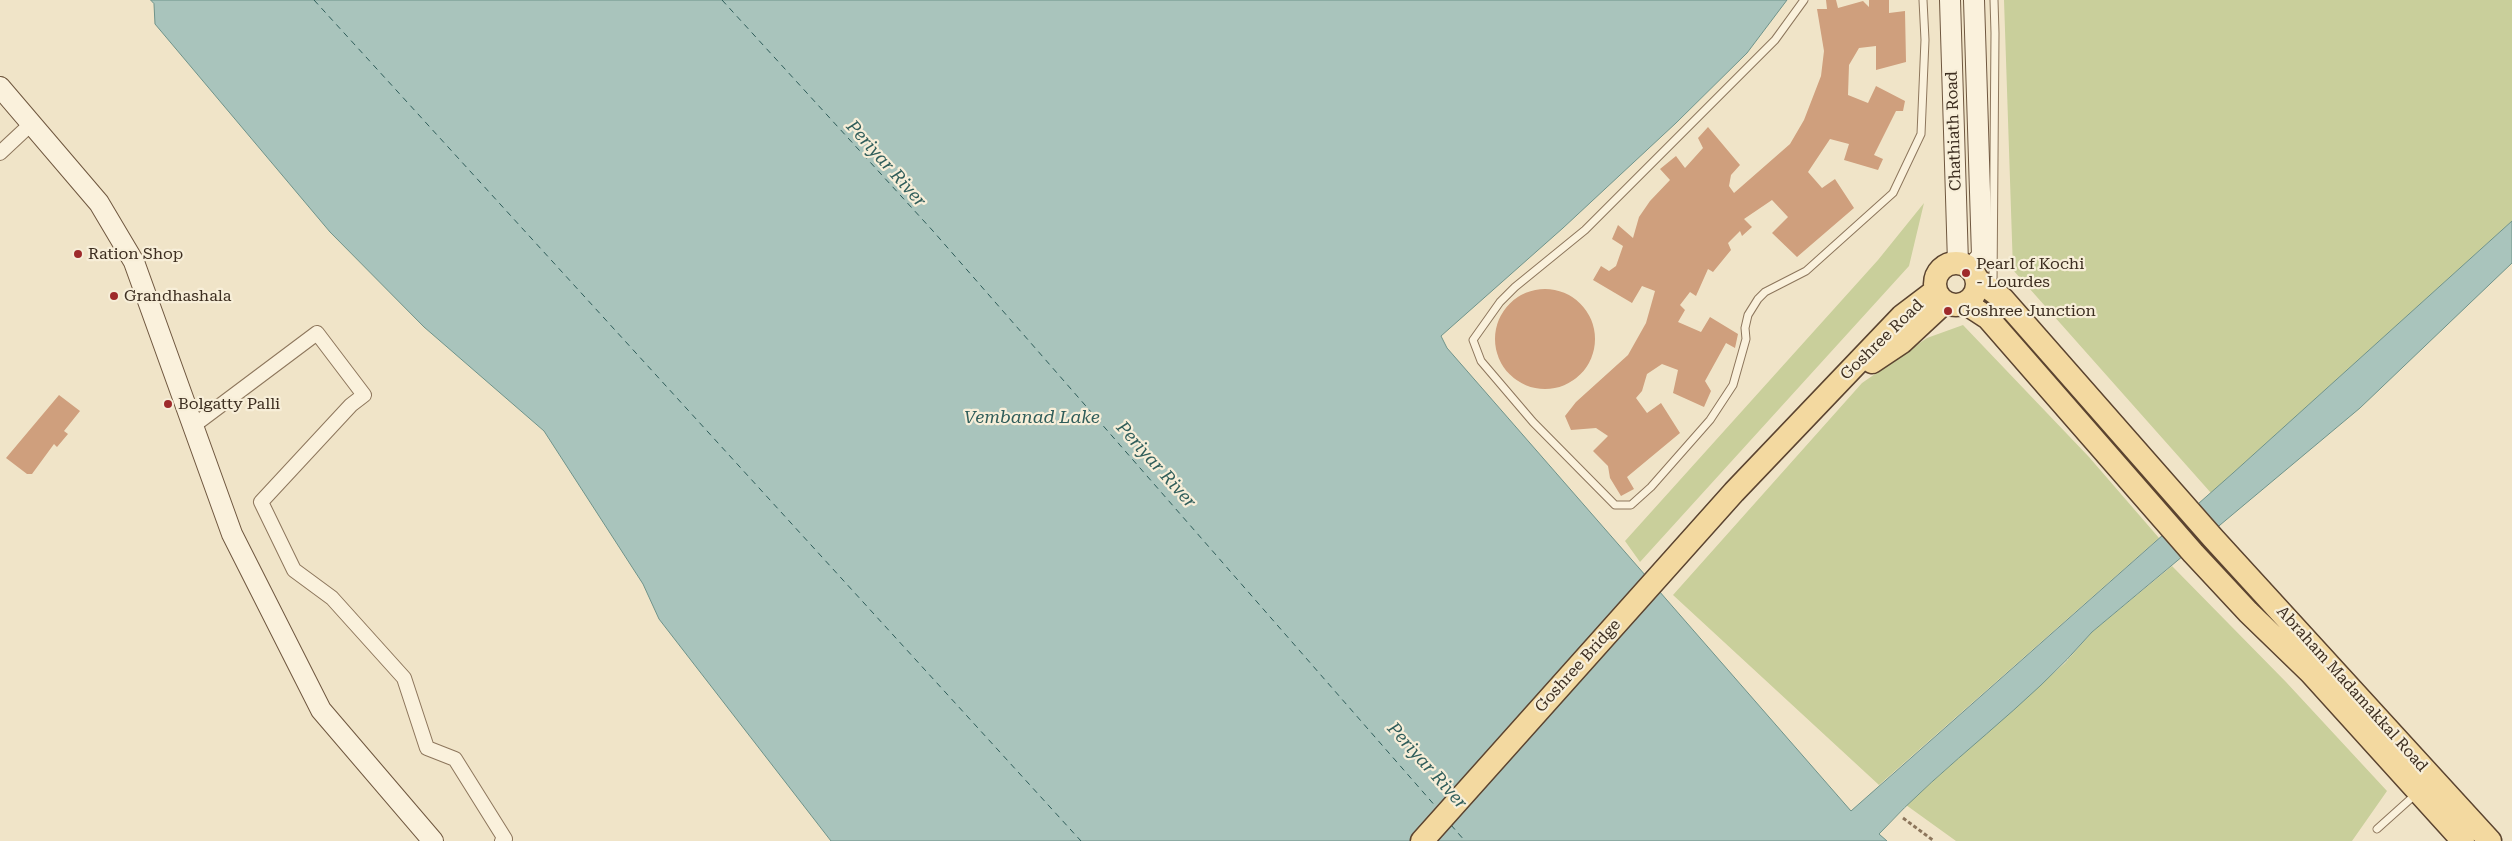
<!DOCTYPE html>
<style>
body{margin:0}
canvas{display:block;background:#f0e4c8}
</style>
<canvas width="2512" height="841"></canvas>
<script>
const ctx = document.querySelector('canvas').getContext('2d');
ctx.lineJoin = 'round';
function fill(path, color) { ctx.fillStyle = color; ctx.fill(path, 'evenodd'); }
function stroke(path, color, width, dash) { ctx.strokeStyle = color; ctx.lineWidth = width; ctx.lineCap = dash ? 'butt' : 'round'; ctx.setLineDash(dash || []); ctx.stroke(path); }
function label(font, color, halo, rows, align = 'center') {
  ctx.font = font + ' "Roboto Serif",serif'; ctx.lineWidth = 4.5; ctx.setLineDash([]); ctx.textBaseline = 'middle'; ctx.strokeStyle = halo; ctx.fillStyle = color; for (const [text, x, y, turn = 0] of rows) {
    ctx.save(); ctx.translate(x, y); ctx.rotate((+turn || 0) * Math.PI / 180); ctx.textAlign = isNaN(turn) ? turn : align; if (halo) ctx.strokeText(text, 0, 0); ctx.fillText(text, 0, 0); ctx.restore();
  }
}
const green = new Path2D(`
 M2004,0H2512V221L2211,493L2013,270Z
 M1924,203L1909,266L1640,562L1625,541L1878,260Z
 M1963,325L2089,457L2159,538L1879,785L1673,595L1862,383L1927,338Z
 M2172,566L2286,682L2387,791L2352,841H1956L1906,805L2065,663L2092,632Z`);
const water = new Path2D(`
 M151,0H1787L1747,53L1676,123L1563,228L1441,336L1447,348L1851,811L2233,473L2512,221V263L2360,408L2092,632C2028,707 1945,762 1879,834L1887,841H831L659,619L643,584L544,431L424,327L330,232L155,24L154,4Z`);
const ferry = new Path2D(`
 M314,0L1081,841
 M722,0L933,231L1437,808
 M1451,825L1465,841`);
const building = new Path2D(`
 M1826,0H1836L1838,8L1863,1L1869,7V0H1889V13L1905,11L1906,62L1876,70V46L1859,48L1849,65L1848,95L1868,103L1876,86L1905,101L1903,111H1896L1874,155L1883,159L1878,170L1844,160L1849,144L1830,139L1808,172L1822,188L1835,179L1854,208L1797,257L1772,233L1788,217L1772,200L1744,219L1752,227L1742,236L1740,231L1728,243L1731,250L1713,272L1708,269L1696,296L1690,292L1680,305L1685,310L1678,322L1701,332L1710,317L1738,334L1735,348L1726,343L1705,381L1711,391L1704,407L1673,393L1678,370L1662,364L1647,374L1642,391L1636,398L1647,413L1661,403L1680,433L1627,477L1634,489L1621,496L1610,478L1608,466L1593,451L1608,436L1596,428L1571,430L1565,416L1576,402L1628,355L1646,323L1655,291L1642,286L1632,303L1593,280L1601,266L1609,271L1616,266L1623,246L1612,239L1618,225L1633,238L1639,217L1650,201L1670,180L1660,169L1676,156L1685,168L1703,148L1698,138L1708,127L1740,165L1731,175L1729,186L1734,193L1790,144L1804,120L1821,76L1824,51L1817,9H1827Z
 M1495 339a50 50 0 1 1 100 0a50 50 0 1 1-100 0Z
 M59,395L80,411L64,431L68,434L57,447L54,444L32,474H27L6,458Z`);
const path = new Path2D(`
 M1903,818L1934,841`);
const lane = new Path2D(`
 M1804,0L1775,40L1585,230L1515,287L1500,302L1473,340L1481,361L1533,422L1615,505H1631L1651,487L1710,420L1733,385L1746,339L1745,328L1748,315L1758,299L1765,292L1806,271L1893,193L1921,134L1925,40L1923,0
 M1993,285L1995,33L1994,0
 M2377,829L2416,794`);
const street = new Path2D(`
 M0,153L31,124
 M193,426L317,333L364,395L351,405L261,502L294,570L332,598L404,678L427,748L455,759L505,839L502,841`);
const secondary = new Path2D(`
 M1950,0L1958,263
 M0,87L99,203L134,262L232,534L321,710L433,841
 M1971,268L1982,256L1974,0`);
const primary = new Path2D(`
 M1935 284a21 21 0 1 1 42 0a21 21 0 1 1-42 0Z
 M1978,280L2003,299L2213,538L2490,841
 M1965,303L1988,318L2193,553L2248,612L2311,673L2463,841
 M1872,362L1902,342L1945,302
 M1422,841L1734,492L1902,316L1935,291`);
const markers = [
 [78,254,5,"#9e2a2b"],
 [1966,273,5,"#9e2a2b"],
 [114,296,5,"#9e2a2b"],
 [1948,311,5,"#9e2a2b"],
 [168,404,5,"#9e2a2b"]
];
const streetNames = [
 ["Chathiath Road",1954,131,-92],
 ["Goshree Road",1882,340,-44],
 ["Goshree Bridge",1578,666,-48],
 ["Abraham Madamakkal Road",2352,689,48]
];
const poiNames = [
 ["Ration Shop",88,254],
 ["Pearl of Kochi",1976,264],
 ["- Lourdes",1976,282],
 ["Grandhashala",124,296],
 ["Goshree Junction",1958,311],
 ["Bolgatty Palli",178,404]
];
const waterNames = [
 ["Periyar River",886,164,48],
 ["Vembanad Lake",1032,418],
 ["Periyar River",1156,465,48],
 ["Periyar River",1427,766,48]
];
fill(green, '#c9cf9b');
fill(water, '#a9c4bc');
stroke(water, '#6f938a', 1);
stroke(ferry, '#2f5d5a', 1, [6, 5]);
fill(building, '#cf9f7d');
stroke(lane, '#8d765c', 9);
stroke(street, '#8d765c', 16);
stroke(secondary, '#6f573f', 22);
stroke(primary, '#5b4430', 25);
stroke(path, '#8d765c', 3, [4, 2.5]);
stroke(lane, '#faf1dc', 7);
stroke(street, '#faf1dc', 14);
stroke(secondary, '#faf1dc', 20);
stroke(primary, '#f3d9a0', 22);
for (const [x, y, r, color] of markers) { const dot = new Path2D(); dot.arc(x, y, r, 0, 2 * Math.PI); ctx.fillStyle = color; ctx.fill(dot); stroke(dot, '#f7eed8', 2); }
label('16px', '#3d2e20', '#f7eed8', streetNames);
label('16px', '#3d2e20', '#f7eed8', poiNames, 'left');
label('italic 18px', '#2f5d5a', '#f7eed8', waterNames);
</script>
